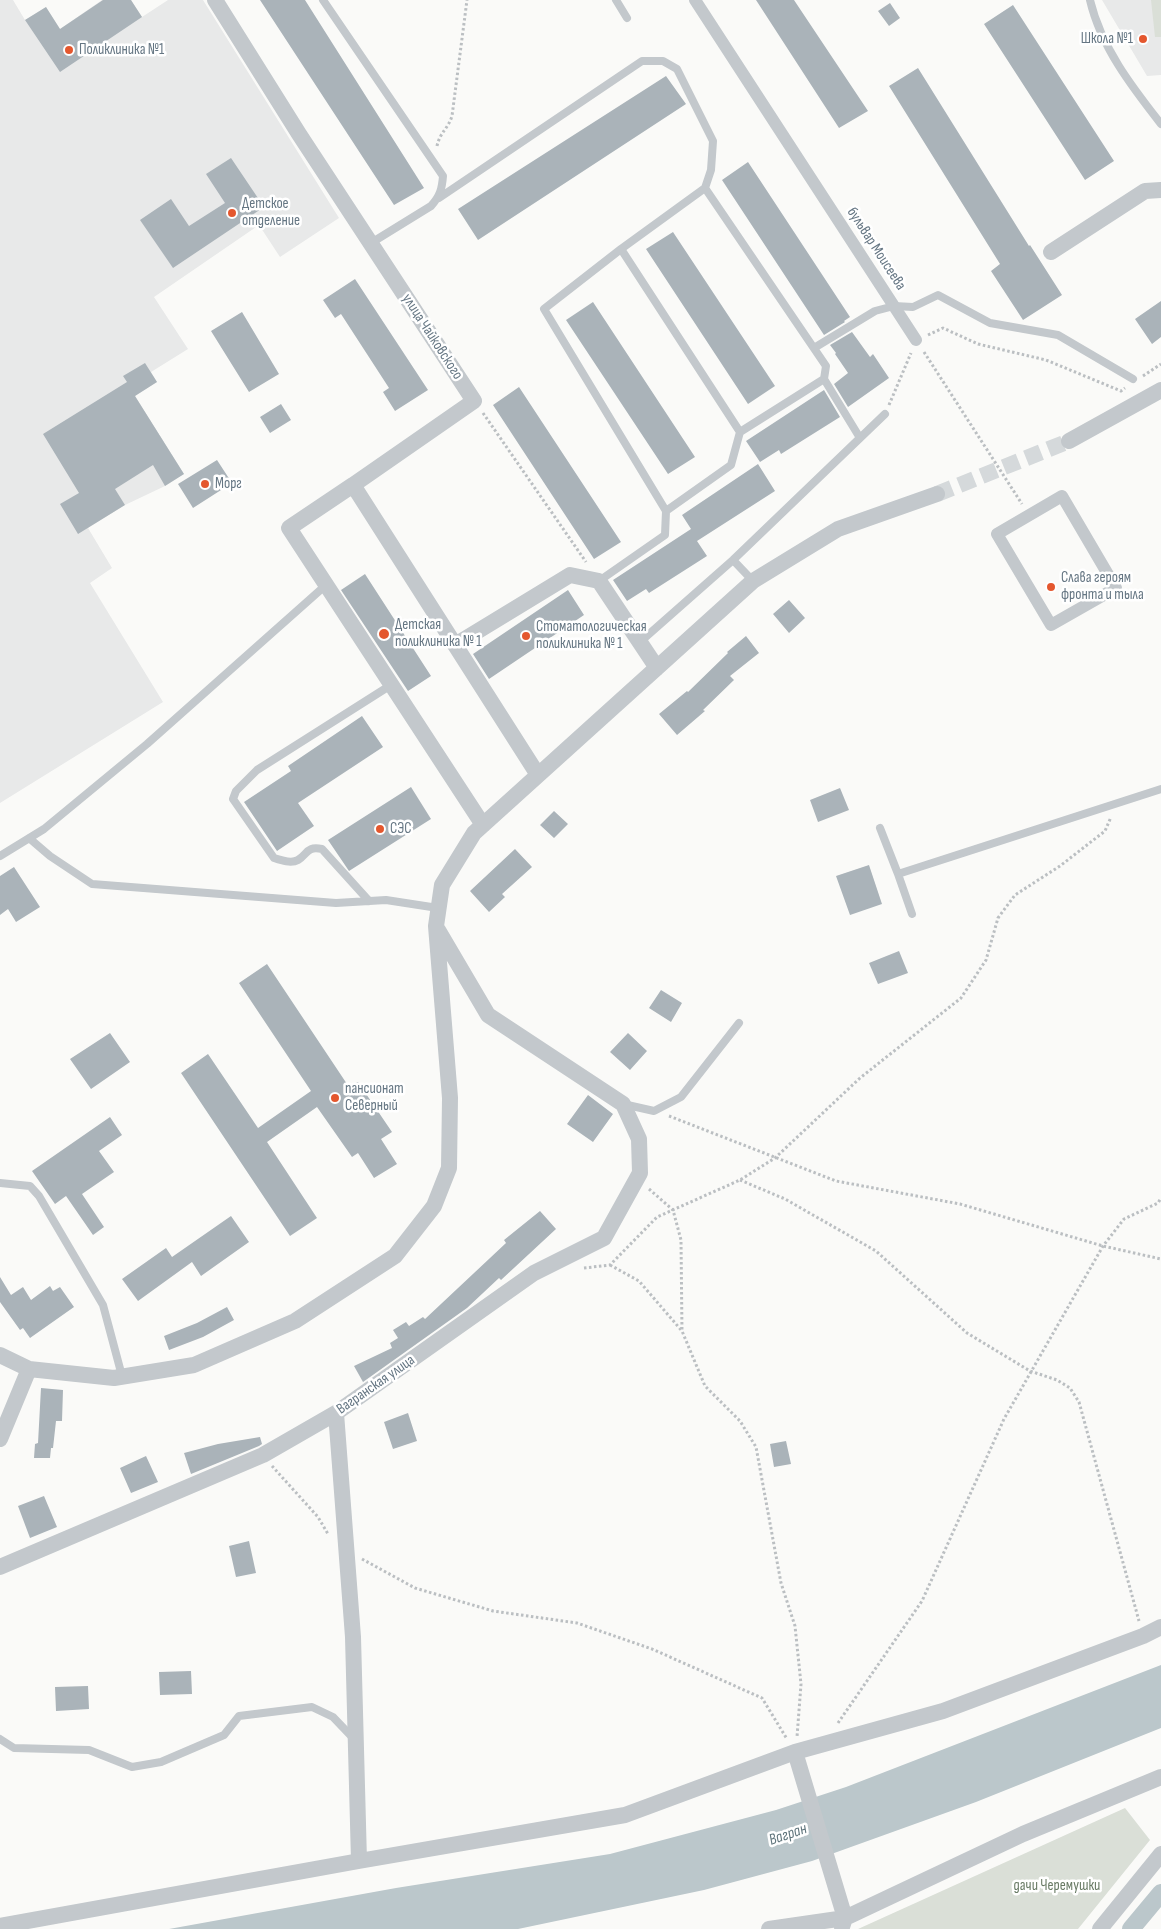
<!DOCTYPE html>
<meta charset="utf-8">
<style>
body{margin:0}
canvas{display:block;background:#fafaf8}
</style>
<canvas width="1161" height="1929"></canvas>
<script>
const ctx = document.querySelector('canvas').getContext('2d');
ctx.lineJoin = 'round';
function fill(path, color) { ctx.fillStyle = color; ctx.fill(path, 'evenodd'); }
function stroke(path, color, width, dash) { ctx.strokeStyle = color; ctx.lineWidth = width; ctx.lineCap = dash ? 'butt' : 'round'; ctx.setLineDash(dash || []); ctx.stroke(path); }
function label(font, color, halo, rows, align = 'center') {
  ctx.font = font + ' "Sofia Sans Condensed",sans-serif'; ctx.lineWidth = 5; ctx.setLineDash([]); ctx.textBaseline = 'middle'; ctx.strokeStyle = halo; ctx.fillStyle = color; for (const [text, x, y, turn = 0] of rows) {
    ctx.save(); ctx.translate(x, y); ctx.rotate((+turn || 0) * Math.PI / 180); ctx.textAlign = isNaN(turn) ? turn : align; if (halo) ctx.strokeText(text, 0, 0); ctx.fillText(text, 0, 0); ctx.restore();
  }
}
const built = new Path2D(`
 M0,0H13L25,20L46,7L60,29L102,0H131L142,17L168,0H203L339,218L280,257L259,225L154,297L188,349L151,372L157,382L135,396L184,474L165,486L125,505L88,528L112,568L90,583L163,702L0,803Z
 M1102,0H1161V75L1147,76Z`);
const green = new Path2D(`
 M1151,0H1161V37H1155Z
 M1125,1808L1150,1840L1078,1929H858Z`);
const water = new Path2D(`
 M1161,1665V1728L976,1802L812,1861L704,1890L518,1929H169L396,1888L610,1854L776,1810L846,1787Z`);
const canal = new Path2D(`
 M1131,1929L1161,1893`);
const building = new Path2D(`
 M103,0H131L142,17L60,72L25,20L46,7L60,29Z
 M260,0H305L424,188L394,205Z
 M756,0H794L868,111L839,128Z
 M890,3L900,18L889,26L878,11Z
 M1013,5L1114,161L1085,180L984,24Z
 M918,68L1029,246L1030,245L1062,295L1023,320L991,271L1000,264L889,86Z
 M666,76L686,104L478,240L458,209Z
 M231,158L264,207L173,268L140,220L171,199L189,226L225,203L206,174Z
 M748,162L850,317L844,321L845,322L824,335L722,180Z
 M673,232L775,386L748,404L646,249Z
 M355,279L428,390L395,411L383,392L389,388L341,314L335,318L323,300Z
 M1161,301V337L1152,344L1135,319Z
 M593,302L695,457L668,474L566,320Z
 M242,312L279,374L249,392L211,331Z
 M852,332L870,357L873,354L889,378L848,407L834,384L848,373L835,354L836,353L830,345Z
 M145,363L157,382L135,396L184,474L165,486L153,465L115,489L125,505L78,534L60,504L79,493L43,434L127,382L123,376Z
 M519,387L621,542L594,559L493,405Z
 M824,390L840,417L781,454L779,450L760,462L746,441Z
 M281,404L291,420L270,433L260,417Z
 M217,460L232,483L193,508L178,484Z
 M758,464L775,491L697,541L707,556L649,593L646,589L627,601L613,580L691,529L682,515Z
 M365,574L431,676L408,691L341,590Z
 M568,590L584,615L489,679L473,654Z
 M789,600L805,618L789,633L773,614Z
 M746,636L759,653L730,676L734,680L703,710L705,711L677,735L659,714L687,691L688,692L728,653L727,652Z
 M362,716L383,747L298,803L314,826L277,851L244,802L291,771L288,766Z
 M411,787L431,819L349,871L328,840Z
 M840,788L849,810L818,822L810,800Z
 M554,811L568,824L554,838L540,825Z
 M515,849L532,867L502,894L505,897L489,912L470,891Z
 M869,865L882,904L850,915L836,876Z
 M14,867L40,907L16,922L8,909L0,915V876Z
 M899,951L908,973L878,984L869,963Z
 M267,964L349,1087L358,1082L392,1132L381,1139L397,1164L374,1178L358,1153L352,1157L317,1107L267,1142L317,1218L290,1236L181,1073L208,1054L258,1128L311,1091L239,983Z
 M661,990L682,1003L671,1022L649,1008Z
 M110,1033L130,1062L91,1089L70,1059Z
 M628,1033L647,1051L630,1070L610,1052Z
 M588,1095L613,1114L593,1142L567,1124Z
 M110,1117L122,1135L99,1151L114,1172L82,1194L104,1227L93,1235L66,1196L55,1204L32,1171Z
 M540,1211L556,1229L501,1280L499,1278L467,1308L363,1382L354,1366L392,1348L390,1343L398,1338L393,1330L406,1322L409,1326L423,1317L425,1319L506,1243L504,1240Z
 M231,1216L249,1242L201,1276L192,1262L138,1301L122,1279L166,1248L172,1257Z
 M0,1277L11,1295L23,1287L31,1300L50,1286L53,1291L60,1287L74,1307L30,1338L23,1328L20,1330L0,1302Z
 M227,1307L234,1320L203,1337L169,1350L164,1336L197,1323Z
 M41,1388L63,1390L62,1421H56L53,1448H51L50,1458H34L35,1444L38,1443Z
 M408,1413L417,1441L393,1449L384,1422Z
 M260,1437L262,1444L259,1446L191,1474L184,1453L218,1444Z
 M786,1441L791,1464L774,1467L770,1444Z
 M146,1456L158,1482L131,1493L120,1468Z
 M44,1496L57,1527L30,1538L18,1506Z
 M249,1541L256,1573L236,1577L229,1546Z
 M191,1671L192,1694L160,1695L159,1672Z
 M88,1686L89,1709L56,1711L55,1687Z`);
const minorTunnel = new Path2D(`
 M937,494L1069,441`);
const path = new Path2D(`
 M437,146C440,132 448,129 452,116L467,0
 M928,335L943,328L978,344L1046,360L1121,391L1125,388
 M924,352L1022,504
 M1143,376L1161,364
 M889,405L911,353
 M483,413L586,562
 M669,1116L836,1181L960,1204L1103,1246L1161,1259
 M740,1180L785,1199L876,1251L967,1333L1030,1371L1057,1380L1070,1388L1079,1402L1139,1621
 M649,1189L673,1210L681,1240L682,1331L705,1386L740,1421L756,1447L781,1583L795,1626L801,1684L797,1737
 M610,1265L639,1281L682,1331
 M584,1268L610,1265L657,1217L740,1180L775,1158L860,1078L961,998L986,960L998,918L1015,895L1060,866L1105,831L1111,817
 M272,1466L318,1517L328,1534
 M362,1559L415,1588L493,1611L577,1623L652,1649L762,1698L787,1739
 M838,1723L922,1601L1004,1419L1103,1246L1124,1219L1158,1203L1161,1198`);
const service = new Path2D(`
 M323,0L443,176C442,189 440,196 431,206L371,243
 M616,0L627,18
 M1090,0C1101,47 1132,87 1161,124
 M705,188L826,366L824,379L860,438
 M439,198L642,61H663L677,69L713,141L711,170L705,188L621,249L544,309L666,511
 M621,249L740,432
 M814,348L875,311L894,306L913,307L938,295L990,323L1058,335L1133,379
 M733,560L753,581
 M599,581L665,535L666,511L731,465L740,432L824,379
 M640,642L733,560L885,414
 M880,828L898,874L912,914
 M29,838L50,856L92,884L336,903L386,900L438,908
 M0,856L44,829L147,744L326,585
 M898,874L1161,789
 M369,901L322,849C306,846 308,854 298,860C291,864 280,860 274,858L233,799L236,791L257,770L391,685
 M623,1104L654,1111L681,1097L739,1023
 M0,1183L30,1186L39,1196L103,1305L122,1376
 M0,1739L14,1748L89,1750L132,1767L161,1762L224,1735L239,1716L312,1707L333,1717L354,1739`);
const pedestrian = new Path2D(`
 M695,0L916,340
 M1062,496L1116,588L1051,625L997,534Z`);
const minor = new Path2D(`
 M215,0L299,134L474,401L353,485L538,775
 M1051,252L1145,191L1161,190
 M1069,441L1161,390
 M353,485L289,528L483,825
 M455,645L570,575L599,581L657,668
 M0,1355L29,1369L114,1378L194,1365L295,1321L395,1256L434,1206L449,1168L450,1098L436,926L442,885L474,833L753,581L838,529L937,494
 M336,1413L353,1637L359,1861
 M0,1439L29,1369
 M0,1567L263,1455L336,1413L534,1273L604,1238L640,1173L639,1139L623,1104L488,1015L438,930
 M795,1752L845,1918L842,1927
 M0,1926L359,1861L625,1815L795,1752L943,1711L1143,1636L1161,1627
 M769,1929L845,1918L1023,1834L1161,1777
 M1100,1929L1161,1854`);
const markers = [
 [1143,39,5,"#e4572e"],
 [69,50,5,"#e4572e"],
 [232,213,5,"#e4572e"],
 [205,484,5,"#e4572e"],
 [1051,587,5,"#e4572e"],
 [384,634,6,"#e4572e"],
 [526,636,5,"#e4572e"],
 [380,829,5,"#e4572e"],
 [335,1098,5,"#e4572e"]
];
const poiNames = [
 ["Школа №1",1133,39,"right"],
 ["Поликлиника №1",79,50],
 ["Детское",242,204],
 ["отделение",242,221],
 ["Морг",215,484],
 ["Слава героям",1061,578],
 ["фронта и тыла",1061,595],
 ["Детская",395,625],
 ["поликлиника № 1",395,642],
 ["Стоматологическая",536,627],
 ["поликлиника № 1",536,644],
 ["СЭС",390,829],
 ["пансионат",345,1089],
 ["Северный",345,1106]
];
const streetNames = [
 ["бульвар Моисеева",876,249,57],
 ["улица Чайковского",432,337,57],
 ["Вагранская улица",376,1385,-35]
];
const parkNames = [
 ["дачи Черемушки",1057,1886]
];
const waterNames = [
 ["Вагран",788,1835,-19]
];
fill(built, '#e8e9e9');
fill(green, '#dadfd7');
fill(water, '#bbc7cb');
stroke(canal, '#bbc7cb', 18);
fill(building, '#aab3b9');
stroke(minorTunnel, '#d5d9db', 16, [16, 8]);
stroke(path, '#bbbfc2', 3, [2.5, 2.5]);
stroke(service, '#c3c8cc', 8);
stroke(pedestrian, '#c3c8cc', 12);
stroke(minor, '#c3c8cc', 16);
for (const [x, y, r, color] of markers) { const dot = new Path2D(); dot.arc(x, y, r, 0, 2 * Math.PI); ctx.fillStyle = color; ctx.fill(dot); stroke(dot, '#fff', 2); }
label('15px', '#657683', '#fff', poiNames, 'left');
label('15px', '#657683', '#fff', streetNames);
label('15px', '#687a64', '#fff', parkNames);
label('italic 16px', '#60757c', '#fff', waterNames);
</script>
